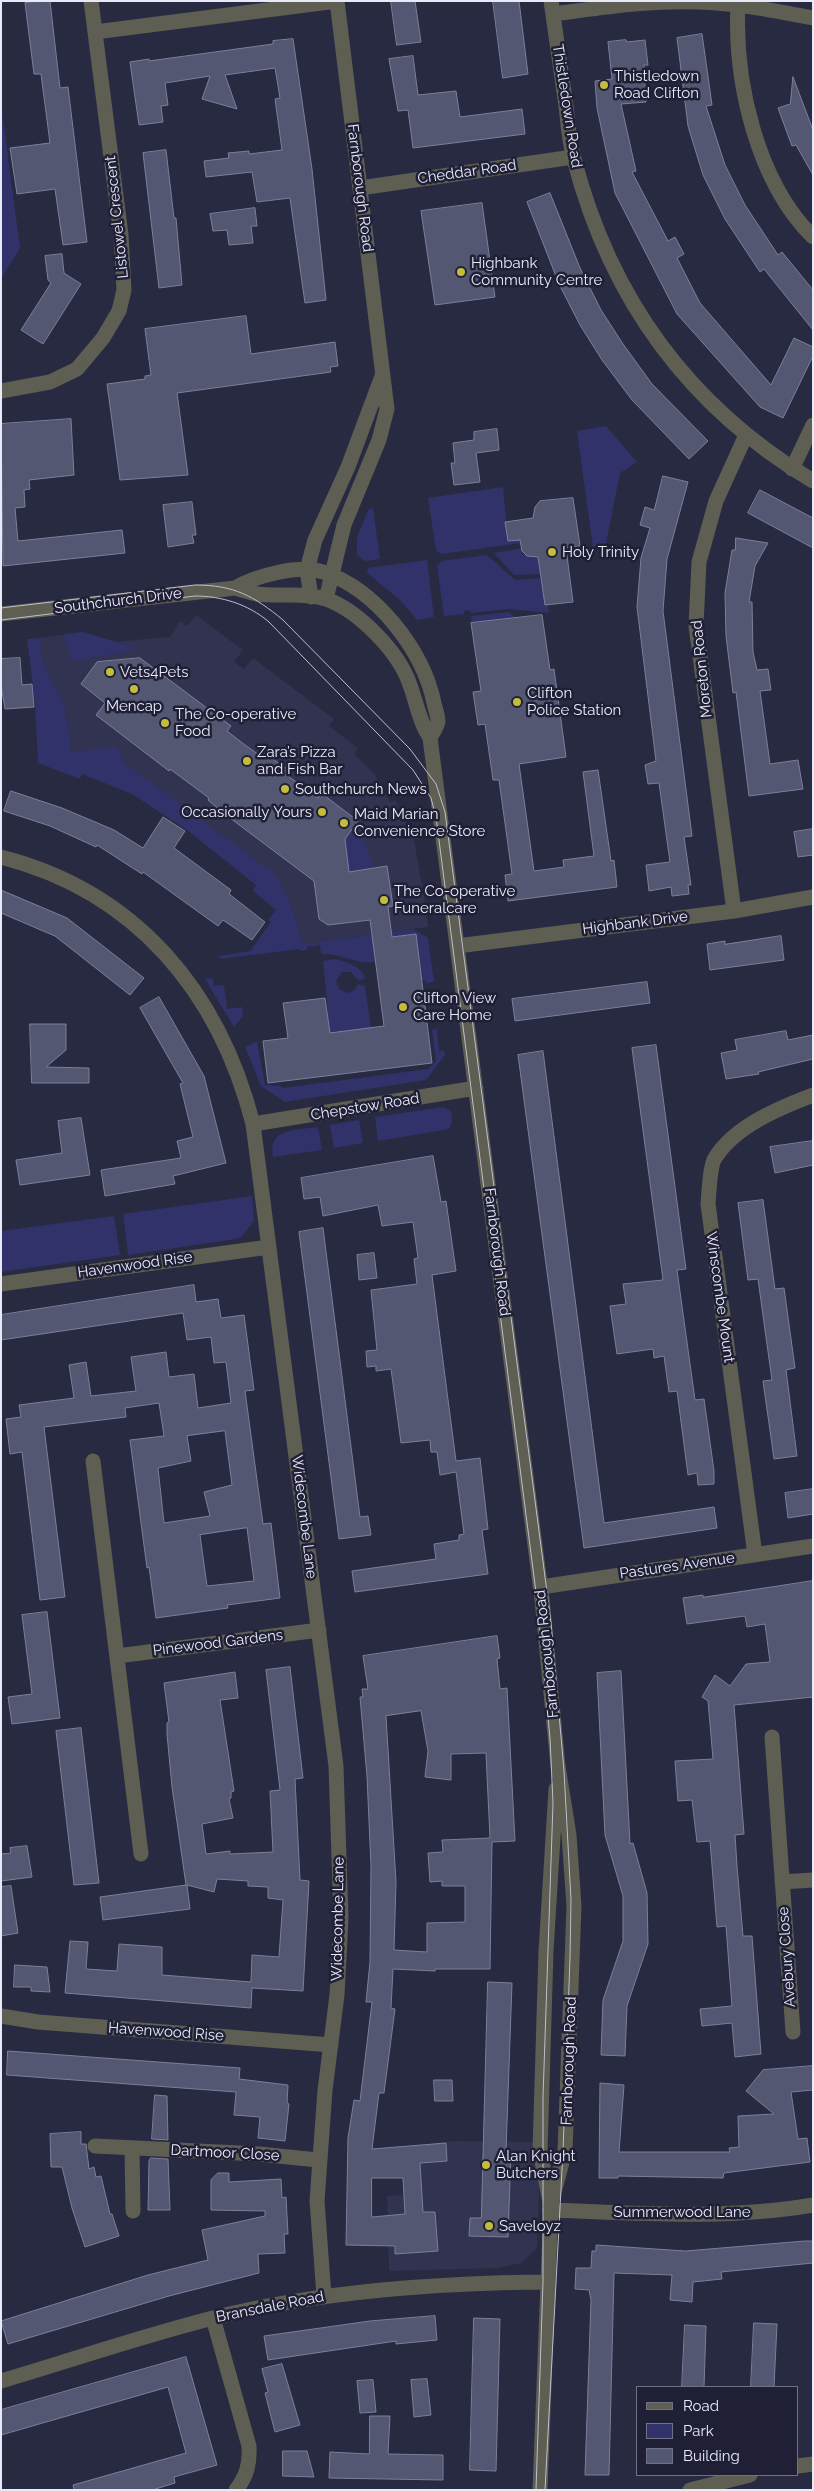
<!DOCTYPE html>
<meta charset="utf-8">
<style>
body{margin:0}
#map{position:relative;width:814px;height:2491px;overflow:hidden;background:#282a41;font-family:Raleway,sans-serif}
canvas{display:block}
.frame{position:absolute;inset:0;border:2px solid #e8eaf9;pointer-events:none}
.legend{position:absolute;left:636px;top:2386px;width:162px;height:90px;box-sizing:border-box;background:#1f2036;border:1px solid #6f7184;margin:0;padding:6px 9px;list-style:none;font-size:15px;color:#e8eaf9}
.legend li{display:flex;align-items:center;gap:10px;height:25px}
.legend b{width:25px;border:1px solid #6f7184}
</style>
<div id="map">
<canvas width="814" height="2491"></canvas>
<div class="frame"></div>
<ul class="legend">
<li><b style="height:6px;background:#5e5e52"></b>Road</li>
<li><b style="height:14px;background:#313269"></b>Park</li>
<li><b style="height:14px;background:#545771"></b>Building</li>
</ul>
</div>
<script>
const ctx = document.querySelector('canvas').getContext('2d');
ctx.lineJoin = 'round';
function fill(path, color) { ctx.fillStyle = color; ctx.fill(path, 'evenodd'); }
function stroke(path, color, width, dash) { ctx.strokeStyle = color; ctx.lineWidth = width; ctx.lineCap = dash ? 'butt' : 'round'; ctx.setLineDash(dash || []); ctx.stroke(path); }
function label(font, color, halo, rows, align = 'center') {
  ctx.font = font + ' Raleway,sans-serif'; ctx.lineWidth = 5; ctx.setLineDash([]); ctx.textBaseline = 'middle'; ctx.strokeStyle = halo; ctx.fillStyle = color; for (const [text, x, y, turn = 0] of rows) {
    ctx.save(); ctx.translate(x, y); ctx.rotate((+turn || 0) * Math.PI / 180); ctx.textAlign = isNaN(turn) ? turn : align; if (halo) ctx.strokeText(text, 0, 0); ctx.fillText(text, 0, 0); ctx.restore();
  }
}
const built = new Path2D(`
 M196,615L243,650L234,662L244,669L253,658L334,719L329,726L358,748L354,754L374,773L390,802L395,800L414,839L425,903L420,904V906L426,908L428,927L303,944L290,902L122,761L120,752H72L64,702L45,668L39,638L83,632L112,642L170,637L180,621L187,626Z
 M454,2141L541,2142L537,2248L521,2263L497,2268L389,2271L387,2196L404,2195L401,2163L421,2145Z`);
const green = new Path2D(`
 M1,104L20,248L1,279Z
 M606,426L637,462L620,473L605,548H593L577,431Z
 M503,487L508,541L520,540L521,543L441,554L436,550L428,498Z
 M373,508L380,559L365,561L357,555V537L369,509Z
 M522,548V553L527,556L537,551L540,574L514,575L494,553Z
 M487,555L515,580L541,578L545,605H548L549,613L508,609L471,613L470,610L464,611V614L444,616L437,566L442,561Z
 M427,560L434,617L417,620L400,600L367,573L368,568Z
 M509,612L517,619L488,634L486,621L472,623L471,616Z
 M83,632L124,644L135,651L71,661L64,634Z
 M39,638L45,668L64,702L72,752L113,747L120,752L122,761L276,875L290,902L303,944L413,929L428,938L434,982L426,983L425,980H422L415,934L373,939L376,962C356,965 341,953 321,954L320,945L307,947V950L300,951L299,949L220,959L219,956L250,951L271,922L268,920L276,910L253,891L256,885L187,830L132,794L82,774L80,779L38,763L35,702L27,639Z
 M356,825L375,868L349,872L345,839Z
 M336,959C347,963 363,966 365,979L358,980L351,972H342L336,981L339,989L347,993L355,990L358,984L365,986L371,1028L330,1033L323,961Z
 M213,978L214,986L224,985L227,1009L242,1007L243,1016L234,1027L205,979Z
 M437,1029L439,1051H444L445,1055L426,1080L285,1102L261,1086L245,1047L257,1041L265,1085L281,1086L282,1088L428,1069L436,1061L432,1030Z
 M443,1107L451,1111L452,1123L449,1129L378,1141L375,1117Z
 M359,1120L363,1143L334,1148L330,1125Z
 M318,1127L322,1150L273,1157C267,1128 297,1130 318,1127Z
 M252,1196L254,1221L242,1236L236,1239L128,1255L123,1214Z
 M114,1216L120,1255L1,1272V1231Z`);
const building = new Path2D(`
 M50,1L60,88L68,87L87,242L63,245L55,189L17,194L10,148L50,143L41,74H34L25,3Z
 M391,1H415L421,42L397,45Z
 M493,1H519L528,74L503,78Z
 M702,34L712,105L706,106L725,165L745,205L778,255L782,252L813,290V330L764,269L760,272L725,219L703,175L688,126L677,38Z
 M293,39L312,169L326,300L305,303L290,198L257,202L252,172L206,177L204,161L229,158L228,153L249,151V154L282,150L275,99L280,98L275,68L225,75L237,109L202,99L210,76L165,83L168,105L161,106L163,122L139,125L130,62L149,59V61L273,44V41Z
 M626,40L627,42L645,40L648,65H644L646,102L621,104L636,171L632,172L668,241L675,237L684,254L677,258L700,303L771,385L794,338L813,347V356L783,418L760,407L677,314L615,193L597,108L595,81L612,79L608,42Z
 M413,56L418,95L456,91L460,117L522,109L525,134L413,148L408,110L398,111L389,59Z
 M793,77L813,130V175L796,145L792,146L778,108L790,104Z
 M166,150L174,218H176L182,285L159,288L143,153Z
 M550,193L580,268L601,310L623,344L652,384L708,441L689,459L632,400L602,360L580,325L559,284L527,202Z
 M482,203L495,297L435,305L421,211Z
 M255,208L257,226H251L253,243L229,245L227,230L213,231L210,214Z
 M62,254L64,273L81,284L43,344L21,330L51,283L48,280L45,256Z
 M246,316L251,354L335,342L338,366L330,367L331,372L177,393L188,475L120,480L107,384L145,379V376L151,375L145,329Z
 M71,419L74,475L29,480L30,489L24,490L25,507L15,508L18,541L122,530L125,553L3,566L1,424Z
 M497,429L499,450L476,453L480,482L454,485L451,463H455L453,443L474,440V432Z
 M663,476L688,482L667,559L663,611L692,836L684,837L691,885H688L689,894L672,896L671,887L649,891L646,865L670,862L659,783L648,784L645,765L656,761L637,607L641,558L650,528L640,525L645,507L654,510Z
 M760,490L813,518V548L748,513Z
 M573,498L580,546L566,548L573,602L545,605L538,557L527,556L522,551L520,540L508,541L505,522L533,518L535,507L540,501Z
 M192,502L196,535H192L194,543L168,547L163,505Z
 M736,538L768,543L755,566L749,602H752L753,652L757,670L768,669L771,690L760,691L770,764L798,760L803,789L749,796L736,692L733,693L726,636L725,593L732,550H735Z
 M542,615L550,670L554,669L566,757L519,764L534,871L564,867L563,860L594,856L583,772L598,770L611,861L614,860L617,887L508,901L505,875L512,874L499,780H493L485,724L478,725L473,692L481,691L471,623Z
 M20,658L22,685L32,684L34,707L5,709L1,685V659Z
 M140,658L231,726L227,731L245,745L262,757L265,753L287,769L284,773L318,798L321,793L358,821L345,839L349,872L387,866L393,906L388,907L392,937L416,934L432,1063L268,1083L263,1041L288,1038L283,1003L325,998L330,1033L384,1026L370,920L328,925L319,919L314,881L222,812L208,800L209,798L170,769L169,771L96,715L105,703L81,684L97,662Z
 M11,791L62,808L114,830L143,848L163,817L185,831L174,848L231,890L229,894L265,922L252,940L223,920L218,926L143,872L142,874L97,845L96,847L50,826L4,811Z
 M813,829V855L798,857L794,832Z
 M1,890L67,918L144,978L130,995L55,936L1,913Z
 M781,936L784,960L710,970L707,944L725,941V944Z
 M647,982L650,1003L515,1021L512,999Z
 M159,997L204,1076L226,1163L173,1176L175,1184L105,1196L101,1170L181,1158L177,1141L193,1137L180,1084L183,1083L140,1008Z
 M30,1024H66V1050L46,1067L89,1068V1083H32Z
 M786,1031L788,1040L813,1035V1059L758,1072L759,1074L726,1079L721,1053L737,1050L735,1040Z
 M656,1045L686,1269L677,1270L695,1400L704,1399L714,1471V1484L698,1485L697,1473L688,1475L677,1391L669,1392L664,1356L654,1358L653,1349L617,1354L610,1306L626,1304L623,1284L663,1280L632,1048Z
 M543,1051L604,1523L714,1507L717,1528L584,1548L518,1055Z
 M81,1118L90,1175L20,1185L16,1160L62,1153L58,1121Z
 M813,1141V1165L775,1173L770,1147Z
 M433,1156L441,1202L446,1201L456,1271L432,1275L447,1392L456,1461L480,1458L488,1529L482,1530L488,1574L355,1592L352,1571L436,1559L434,1544L459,1540V1535L464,1534L456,1472L440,1475L437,1452H431L430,1440L401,1443L391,1369L376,1371V1366L367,1367L366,1351L377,1350L371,1290L417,1284L414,1259L418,1258L413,1222L382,1226L378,1205L323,1216L320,1197L304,1199L301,1178Z
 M763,1200L775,1289L784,1288L795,1368L786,1370L797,1456L774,1459L763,1381L772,1380L765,1330L758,1279L748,1280L738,1203Z
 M323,1228L360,1517L368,1516L371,1535L339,1539L299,1232Z
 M374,1253L377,1278L359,1280L357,1255Z
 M194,1285L196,1302L218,1299L221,1318L244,1315L254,1390L245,1391L263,1524L271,1523L280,1598L227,1605L228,1608L156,1618L149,1567L147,1568L130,1440L164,1436L159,1403L125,1408L126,1417L44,1427L65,1597L40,1600L22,1452L10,1454L6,1419L21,1417L19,1405L74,1398L69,1365L86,1362L91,1396L136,1391L131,1357L166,1352L169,1377L194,1374L198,1408L231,1403L226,1362L214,1363L211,1337L187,1340L183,1313L1,1340V1315ZM225,1431L232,1485L204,1492L210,1516L164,1523L158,1468L191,1461L187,1436ZM247,1528L254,1581L207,1586L200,1535Z
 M813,1489V1514L788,1518L785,1493Z
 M813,1581V1697L734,1705L744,1834L735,1835L737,1866L743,1936H752L761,2054L735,2057L732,2023L702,2026L700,2009L732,2006L726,1926L717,1927L710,1841L697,1842L692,1800L678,1801L675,1761L713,1759L708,1701L702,1697L715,1675L730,1686L746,1664L770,1662L765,1624L747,1627L745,1616L687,1624L683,1598L703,1595V1597Z
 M47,1612L60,1718L12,1724L8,1697L32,1694L22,1615Z
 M497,1636L500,1658L497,1659L500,1689L507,1688L515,1841L492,1842L490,1969H435V1971L393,1969L391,2008L395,2009L384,2093H379L372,2149L446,2143L447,2161L420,2163L423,2212H435L438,2251L395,2254V2246L346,2245L348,2138L354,2100L360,2101L372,2002H366L370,1962L371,1866L367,1776L360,1697H363L362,1689H368L363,1656ZM421,1711L428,1751L425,1777L451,1780V1754L486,1753L490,1838L442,1840L443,1852L428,1853L430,1882L442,1881V1886H465V1922L427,1923V1952L394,1950L396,1882L386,1716ZM372,2178H403L405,2214L372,2217Z
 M290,1667L303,1778L295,1779L300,1880L309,1881L303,1991L252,1988L251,2008L65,1993L70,1941L88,1942L86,1969L117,1971L119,1944L162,1947V1975L251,1982L252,1955L279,1957L283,1900L268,1898V1887L248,1886V1881L217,1879L214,1892L187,1885L190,1909L103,1920L100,1897L186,1885L172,1787L167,1734V1723L169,1722L164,1683L235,1672L238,1698L220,1700L234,1791L231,1792V1798L229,1799L233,1818L202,1824L206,1854L230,1851V1854L273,1852L270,1791L280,1790L266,1670Z
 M621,1671L630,1844L633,1843L647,1893L648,1944L627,2006L625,2056L601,2055L603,2000L623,1941V1896L605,1835L597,1673Z
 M81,1728L99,1883L74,1885L56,1731Z
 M27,1846L32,1877L1,1881V1854L11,1853L10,1848Z
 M11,1886L18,1933L1,1936V1887Z
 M15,1965L47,1967L50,1992L31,1991V1987H14Z
 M488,1982L512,1983L506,2151H511L508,2237L469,2236L470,2218H481Z
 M8,2051L240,2068L239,2079L288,2085L287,2103L289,2104L285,2141L258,2138L260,2117L234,2115L236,2092L7,2075Z
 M813,2066V2090L791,2092L798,2139L807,2138L810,2162L724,2173L723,2178L618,2176V2178H599L600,2083L624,2085L619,2152H730L729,2148L739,2147L738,2116L774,2114L746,2091L763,2070Z
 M434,2080H452L453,2101H435Z
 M155,2095L167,2096L168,2140L152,2139Z
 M81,2132V2144H86L89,2169L94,2167L96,2177L101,2176L110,2214H112L119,2236L85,2247L72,2208L62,2167H51L50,2134Z
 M151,2158L168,2159L170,2210H148L149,2161Z
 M218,2173H229V2182L281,2179L282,2198L286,2197L288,2234H284L285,2253L258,2254L259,2273L169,2296L8,2344L1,2321L148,2275L208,2260L202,2230L265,2216V2211L211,2210V2180Z
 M805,2241H813V2263L721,2272L722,2279L693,2282L692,2302L670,2300L672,2275L614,2273L609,2475H585L591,2300L589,2290L575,2289L576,2268H591L592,2251H596V2245L685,2251Z
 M435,2316L437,2340L396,2344V2341L268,2360L264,2336L370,2321Z
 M474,2318L500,2319L496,2471L470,2470Z
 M754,2323L777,2324L774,2387H751Z
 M685,2325L706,2326L704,2387H682Z
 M186,2357L217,2465L174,2477L175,2483L152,2490H74L73,2485L186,2453L168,2387L1,2435V2410Z
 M282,2364L300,2425L275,2432L265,2393L268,2392L262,2369Z
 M427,2379L431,2415L414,2417L411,2380Z
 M373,2380L376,2412L360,2413L357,2381Z
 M370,2416H390L388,2454L443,2455V2480L329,2478L330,2452L369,2454Z
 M283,2451H307L314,2477L283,2476Z`);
const minor = new Path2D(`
 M551,1C556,36 561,71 566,106C568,123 569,142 574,159C610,298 689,407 813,481
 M738,5C734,81 757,182 813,237
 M553,14C601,8 650,0 698,2C737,3 775,11 813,18
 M95,32L337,1
 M360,188L573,157
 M1,391L50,382L77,369L103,338L119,311L124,290L121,235L91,1
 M792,469L813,425
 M235,588C255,576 299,564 323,572C376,589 423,650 434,703C435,708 438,716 438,721C438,726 432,734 430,738
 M311,597L307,570L315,540L348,467L382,376
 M326,599L344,525L379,440L387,409L337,1
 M1,614L235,588C242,590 250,593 257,594C279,597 304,592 326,599C359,611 399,652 410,685C417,704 419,721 430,738L542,1599L558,1766L569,1835L574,1906L565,2151L551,2204L540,2490
 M1,857C137,892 219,992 253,1124L336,1766L341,1918L337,1995L325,2090L317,2201L324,2296
 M734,911L696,626L699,562L716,501L746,435
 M457,946L734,911L813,897
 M253,1124L476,1088
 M1,1284L269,1247
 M93,1461L141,1854
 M755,1555L708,1204C709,1193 710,1165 715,1158C735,1126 779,1108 813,1095
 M541,1587L813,1546
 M117,1656L319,1630
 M772,1737L793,2032
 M782,1882L813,1880
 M1,2016L38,2022L331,2045
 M95,2146L259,2154L318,2160
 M132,2148L133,2211
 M550,2202L540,2151L546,1951L556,1789
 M550,2210C637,2213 726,2220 813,2205
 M213,2318L249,2446C250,2463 247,2476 236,2490
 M1,2381C72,2360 142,2336 213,2318C322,2291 436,2283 548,2282
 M798,2466L813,2464
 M690,2490L750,2475`);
const tram = new Path2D(`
 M1,608L195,585C234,585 254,596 283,620L410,749L436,784L445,812L551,1623L564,1771L571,1900L570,1958L563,2151L545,2490
 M1,620L195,596C221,596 248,604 269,622L413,770L431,798L436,817L537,1600L550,1738L553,1803L543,2097V2282L536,2490`);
const markers = [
 [604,85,5,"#c6bc3c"],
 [461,272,5,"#c6bc3c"],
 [552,552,5,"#c6bc3c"],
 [110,672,5,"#c6bc3c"],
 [134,689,5,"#c6bc3c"],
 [517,702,5,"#c6bc3c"],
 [165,723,5,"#c6bc3c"],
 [247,761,5,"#c6bc3c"],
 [285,789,5,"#c6bc3c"],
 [322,812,5,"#c6bc3c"],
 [344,823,5,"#c6bc3c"],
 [384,900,5,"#c6bc3c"],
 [403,1007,5,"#c6bc3c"],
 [486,2165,5,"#c6bc3c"],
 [489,2226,5,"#c6bc3c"]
];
const poiNames = [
 ["Thistledown",614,76],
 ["Road Clifton",614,93],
 ["Highbank",471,263],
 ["Community Centre",471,280],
 ["Holy Trinity",562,552],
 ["Vets4Pets",120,672],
 ["Clifton",527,693],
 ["Police Station",527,710],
 ["Mencap",134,706,"center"],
 ["The Co-operative",175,714],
 ["Food",175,731],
 ["Zara’s Pizza",257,752],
 ["and Fish Bar",257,769],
 ["Southchurch News",295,789],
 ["Occasionally Yours",312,812,"right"],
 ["Maid Marian",354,814],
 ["Convenience Store",354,831],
 ["The Co-operative",394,891],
 ["Funeralcare",394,908],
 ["Clifton View",413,998],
 ["Care Home",413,1015],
 ["Alan Knight",496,2156],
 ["Butchers",496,2173],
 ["Saveloyz",499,2226]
];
const streetNames = [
 ["Thistledown Road",567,106,81],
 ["Cheddar Road",467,172,-8],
 ["Farnborough Road",360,188,83],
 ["Listowel Crescent",117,217,-96],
 ["Southchurch Drive",118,601,-7],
 ["Moreton Road",702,669,-96],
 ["Highbank Drive",635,923,-7],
 ["Chepstow Road",365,1107,-9],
 ["Farnborough Road",497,1252,83],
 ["Havenwood Rise",135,1265,-8],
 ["Winscombe Mount",720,1297,82],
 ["Widecombe Lane",304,1517,83],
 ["Pastures Avenue",677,1566,-8],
 ["Pinewood Gardens",218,1643,-7],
 ["Farnborough Road",547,1654,-96],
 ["Widecombe Lane",338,1919,-89],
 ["Avebury Close",787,1957,-94],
 ["Havenwood Rise",166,2032,4],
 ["Farnborough Road",569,2061,-88],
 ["Dartmoor Close",225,2153,3],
 ["Summerwood Lane",682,2212],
 ["Bransdale Road",270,2307,-11]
];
fill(built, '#313350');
fill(green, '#313269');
fill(building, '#545771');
stroke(building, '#7c7f9b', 1);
stroke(minor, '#5e5e52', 15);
stroke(tram, '#bdbfd0', 1);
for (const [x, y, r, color] of markers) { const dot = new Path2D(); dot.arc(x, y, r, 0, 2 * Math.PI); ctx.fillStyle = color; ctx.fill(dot); stroke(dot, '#1f2036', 2); }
label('15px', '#e8eaf9', '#1f2036', poiNames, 'left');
label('15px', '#e8eaf9', '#1f2036', streetNames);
</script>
